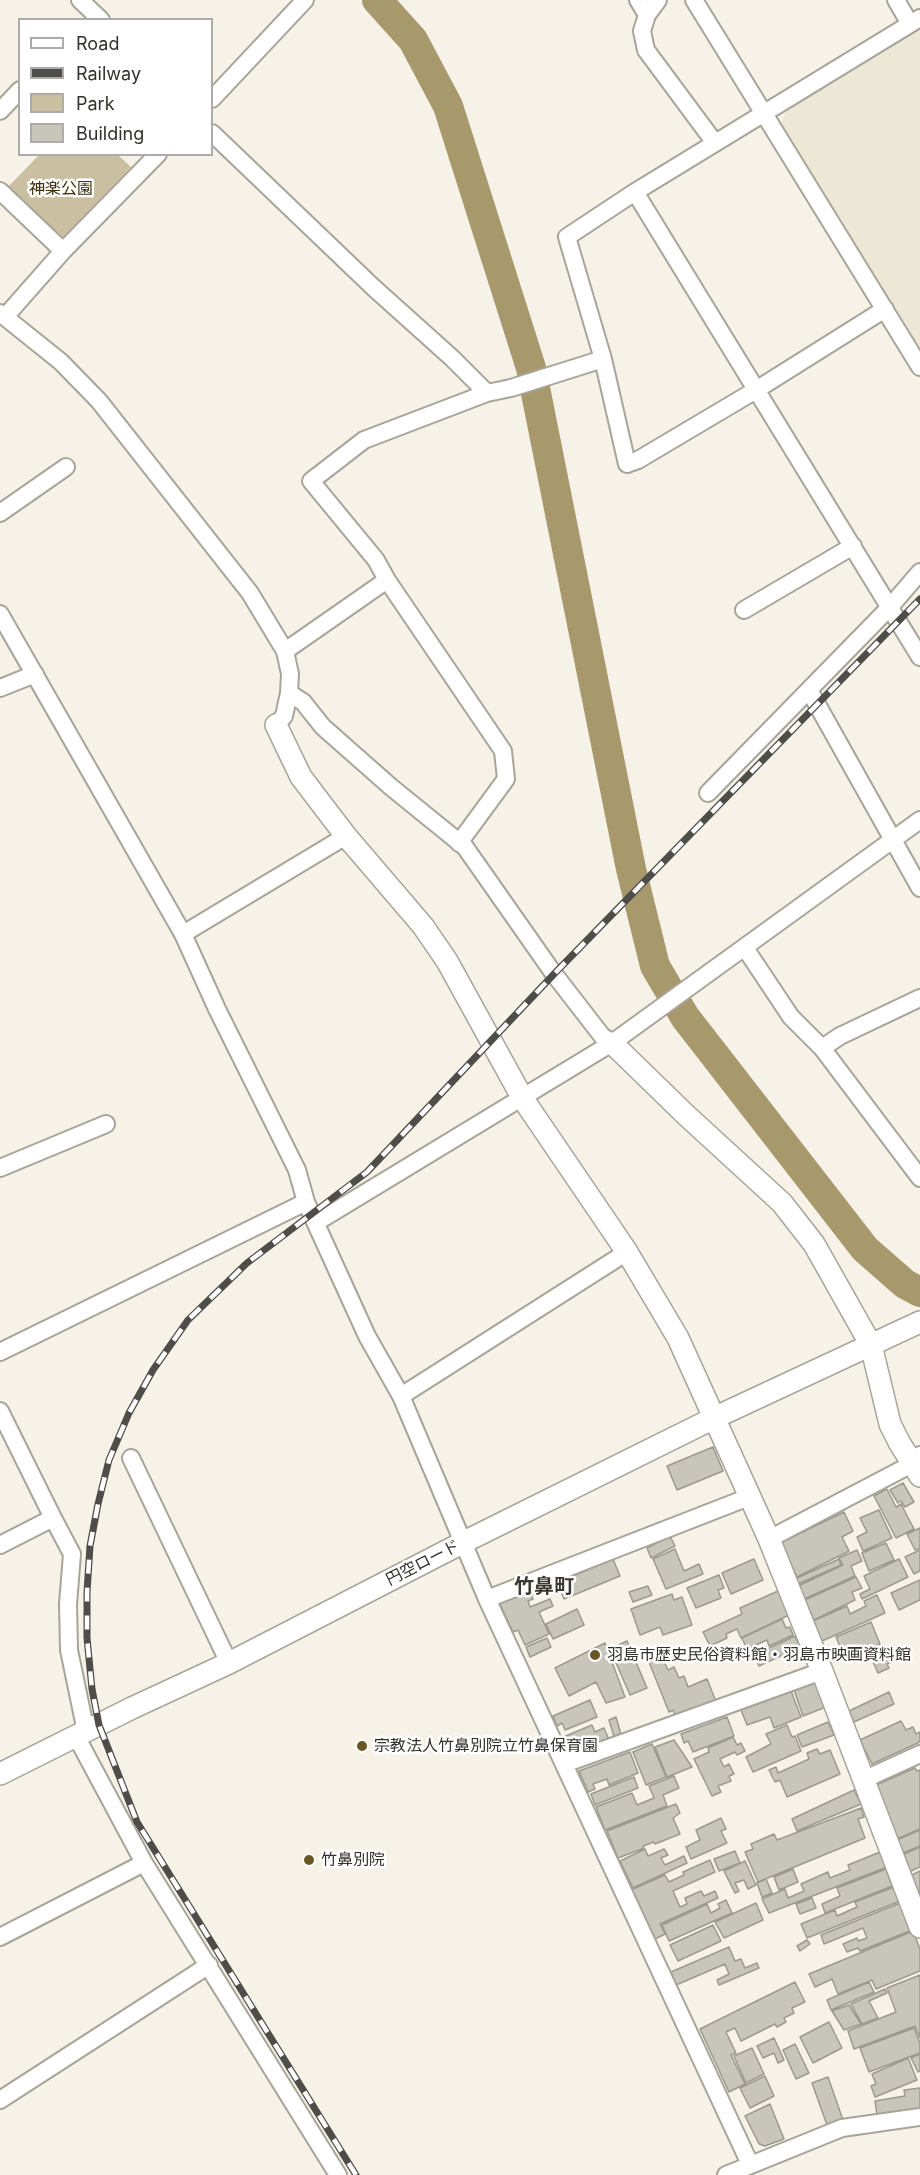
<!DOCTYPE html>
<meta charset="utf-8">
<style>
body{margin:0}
#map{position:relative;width:920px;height:2175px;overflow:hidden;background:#f6f2e8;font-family:Inter,sans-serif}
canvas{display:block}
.legend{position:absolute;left:18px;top:18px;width:195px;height:138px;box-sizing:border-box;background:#fff;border:2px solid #adacab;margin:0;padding:8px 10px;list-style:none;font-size:18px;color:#32302d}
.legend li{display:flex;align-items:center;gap:12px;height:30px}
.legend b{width:30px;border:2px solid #adacab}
</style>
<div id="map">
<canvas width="920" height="2175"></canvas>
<ul class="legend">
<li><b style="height:8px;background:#fff"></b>Road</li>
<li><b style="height:8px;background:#4f4d49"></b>Railway</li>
<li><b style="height:16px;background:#cabfa0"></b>Park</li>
<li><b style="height:16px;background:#c8c5bb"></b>Building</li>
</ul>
</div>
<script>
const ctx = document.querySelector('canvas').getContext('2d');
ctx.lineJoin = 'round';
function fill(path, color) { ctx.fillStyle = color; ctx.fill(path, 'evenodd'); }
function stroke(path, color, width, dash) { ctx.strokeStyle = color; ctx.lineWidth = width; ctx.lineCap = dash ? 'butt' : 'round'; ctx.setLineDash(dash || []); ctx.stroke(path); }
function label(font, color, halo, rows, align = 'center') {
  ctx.font = font + ' Inter,"Noto Sans JP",sans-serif'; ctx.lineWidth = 5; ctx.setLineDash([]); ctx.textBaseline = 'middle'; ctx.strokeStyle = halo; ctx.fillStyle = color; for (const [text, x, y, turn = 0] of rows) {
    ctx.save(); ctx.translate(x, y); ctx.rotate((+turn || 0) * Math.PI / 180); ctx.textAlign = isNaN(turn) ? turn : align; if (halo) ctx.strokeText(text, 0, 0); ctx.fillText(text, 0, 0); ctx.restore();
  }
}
const built = new Path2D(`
 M920,28V353L781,128L786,109Z`);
const green = new Path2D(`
 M39,155H118L131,167L63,237L7,188Z`);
const river = new Path2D(`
 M377,0L413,40L448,106L531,368L631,869L655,966L685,1017L865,1249L905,1284L920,1292`);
const building = new Path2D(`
 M713,1447L723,1471L677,1490L667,1466Z
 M903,1483L914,1502L905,1507L901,1501L898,1503L890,1490Z
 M887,1489L896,1507L901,1504L914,1529L896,1538L874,1496Z
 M879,1510L892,1538L863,1551L857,1537L867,1532L860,1518Z
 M844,1512L853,1531L842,1537L849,1551L797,1577L780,1543Z
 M920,1528V1548L915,1550L907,1534Z
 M670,1536L675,1546L651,1558L647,1548Z
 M886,1543L894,1560L869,1571L862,1553Z
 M675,1549L684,1571L699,1564L703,1574L666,1589L653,1559Z
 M857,1550L862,1561L851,1566L855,1576L804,1599L798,1586L843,1565L839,1558Z
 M920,1550V1571L914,1574L905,1557Z
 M613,1559L620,1576L564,1599L557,1583Z
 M754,1559L763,1580L731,1594L722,1573Z
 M839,1559L841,1565L798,1584L795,1579Z
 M899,1559L908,1577L862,1599L860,1594L870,1589L864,1576Z
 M719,1575L724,1588L718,1590L721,1598L696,1608L687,1588Z
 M856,1577L862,1588L852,1592L855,1600L814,1620L805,1600Z
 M920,1580V1600L899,1610L891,1593Z
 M542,1582L545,1589L531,1596L533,1599L528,1601L530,1607L550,1599L553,1606L539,1612L549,1634L525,1645L518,1630L513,1632L499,1602Z
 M648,1586L652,1595L633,1602L629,1592Z
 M778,1591L789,1615L741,1638L737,1629L726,1634L727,1638L710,1646L703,1632L742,1614L740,1608Z
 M672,1594L674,1600L682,1597L692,1625L663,1635L660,1627L640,1635L631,1609Z
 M877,1595L885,1613L822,1641L813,1621L847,1606L850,1614L866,1606L864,1601Z
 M577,1609L584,1625L553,1639L546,1624Z
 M782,1619L786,1628L790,1627L793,1635L769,1646L767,1640L747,1649L742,1638Z
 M871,1622L880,1644L845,1658L836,1637Z
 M795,1636L800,1647L759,1666L754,1655Z
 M547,1638L551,1647L530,1657L526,1647Z
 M627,1641L647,1688L630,1695L610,1649Z
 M605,1643L625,1697L606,1703L596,1682L569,1696L555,1668Z
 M890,1646L896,1660L887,1664L889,1668L878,1673L870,1655Z
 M662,1657L668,1670L674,1667L679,1678L684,1676L688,1687L707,1679L717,1704L677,1720L673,1710L669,1712L649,1662Z
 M816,1682L826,1707L803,1716L794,1690Z
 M791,1691L801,1717L774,1728L770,1717L747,1725L741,1710Z
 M889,1692L894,1704L854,1722L849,1711Z
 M590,1700L597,1717L565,1730L562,1723L557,1726L553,1716Z
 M616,1717L622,1738L615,1740L609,1720Z
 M727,1717L734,1736L693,1752L688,1741L684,1743L681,1734Z
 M901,1721L906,1730L913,1727L916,1734L920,1732V1742L872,1764L860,1740Z
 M828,1722L834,1735L802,1747L797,1735Z
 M592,1725L595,1732L604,1728L610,1742L569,1758L561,1738Z
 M787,1725L792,1737L795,1736L801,1751L753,1772L746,1757L771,1744L766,1734Z
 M733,1737L737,1745L741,1743L745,1751L737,1755L735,1752L720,1759L724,1767L729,1764L734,1774L729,1776L731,1781L718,1786L721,1792L712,1796L694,1759L709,1752L708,1748Z
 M674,1740L692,1767L667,1777L655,1747Z
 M652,1744L666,1777L646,1785L633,1752Z
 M817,1749L820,1754L830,1750L840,1774L787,1797L780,1780L775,1782L769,1770L776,1767L778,1773L809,1759L807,1753Z
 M630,1752L638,1773L609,1785L607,1779L593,1784L595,1789L588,1792L579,1771Z
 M915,1768L917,1771L920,1770V1829L897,1839L876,1785Z
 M674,1776L679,1788L663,1795L667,1806L605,1830L596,1807L632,1793L637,1805L654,1798L649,1786Z
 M634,1777L638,1788L595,1805L591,1794Z
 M854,1790L861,1804L797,1831L792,1819Z
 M676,1804L680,1813L673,1818L680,1834L655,1844L654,1842L643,1846L644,1848L618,1858L607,1831Z
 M861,1808L864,1817L858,1819L865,1838L758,1882L745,1852L753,1849L751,1844L774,1834L777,1840Z
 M721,1818L726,1829L721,1831L727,1843L691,1859L686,1847L700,1840L696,1830Z
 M920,1830V1846L903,1853L897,1840Z
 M920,1847V1867L909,1872L902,1855Z
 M645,1849L648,1856L664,1849L668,1855L661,1858L665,1865L684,1856L687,1863L633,1888L620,1861Z
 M735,1851L740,1863L719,1871L714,1859Z
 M880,1852L887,1867L769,1913L762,1899L785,1889L788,1898L804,1891L801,1884L828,1872L830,1878L850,1870L848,1865Z
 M710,1860L715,1872L673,1891L680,1907L687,1904L685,1898L701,1891L704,1896L715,1891L718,1898L660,1924L665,1934L653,1940L631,1890L665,1875L669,1882L684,1875L683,1872Z
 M745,1861L756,1885L748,1889L744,1880L735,1883L739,1891L735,1893L724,1871Z
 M793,1869L798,1882L779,1890L774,1877Z
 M886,1869L892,1886L825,1913L822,1904L840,1896L837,1888Z
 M920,1871V1896L917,1897L910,1876Z
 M766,1879L772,1893L762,1897L757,1883Z
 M894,1887L900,1901L807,1938L801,1924L835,1910L837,1916L857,1907L855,1902Z
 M812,1898L816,1908L800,1914L796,1904Z
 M726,1900L732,1913L669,1941L662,1925L707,1904L711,1913L720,1908L718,1904Z
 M756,1903L763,1920L724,1938L715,1922Z
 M900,1903L912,1930L860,1951L858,1948L847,1952L843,1944L857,1938L858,1941L867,1938L863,1928L824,1944L821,1935Z
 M713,1925L721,1941L678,1961L670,1945Z
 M913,1931L920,1949V1971L876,1989L872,1980L838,1994L832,1979L815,1987L809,1974Z
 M807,1940L810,1944L800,1951L797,1946Z
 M729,1947L735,1961L741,1959L745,1968L757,1963L759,1968L719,1985L717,1980L729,1974L725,1964L676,1985L671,1972Z
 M920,1975V2038L915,2026L854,2049L848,2031L896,2012L887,1988Z
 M795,1982L805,2002L792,2008L794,2013L784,2018L786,2022L777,2027L775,2024L741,2041L735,2028L726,2032L736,2053L731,2055L745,2084L729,2092L700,2029Z
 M869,1982L874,1992L831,2010L827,2000Z
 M885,1989L887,1993L869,2001L878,2018L862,2024L851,2004Z
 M849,2005L861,2024L844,2030L832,2011Z
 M829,2022L842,2048L813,2063L800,2037Z
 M914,2028L920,2043V2053L869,2072L860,2048Z
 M774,2038L784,2060L778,2063L774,2053L763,2058L757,2046Z
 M795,2044L809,2073L796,2079L783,2050Z
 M752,2048L764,2074L746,2083L734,2056Z
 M920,2054V2071L918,2072L911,2058Z
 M908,2058L917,2080L875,2097L871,2086L876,2084L872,2074Z
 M765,2076L774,2096L750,2108L740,2088Z
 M828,2077L843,2120L827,2125L812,2083Z
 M920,2088V2110L877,2115L875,2101L905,2096L904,2090Z
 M770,2104L784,2139L765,2146L759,2144L745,2116Z`);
const minor = new Path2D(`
 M80,0L101,20
 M638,0L647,15L658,0
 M694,0L920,367
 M896,0L910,24
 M647,15L642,31L646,50L715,143
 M212,99L305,0
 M0,111L20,90
 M212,133L374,288L452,358L487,393
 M0,191L63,251
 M635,192L920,657
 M885,309L756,390L638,460L627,464L603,359L567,237L635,192L920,18
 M0,313L61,362L99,401L250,593L285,651L290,674L289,693L284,716L276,725
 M5,317L63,251L158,154
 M0,513L66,467
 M387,580L503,751L506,779L459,843
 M744,610L853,546
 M0,614L183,934L217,1009L297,1170L306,1202L367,1336L401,1396L487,1599L750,2164
 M285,651L387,580L376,560L311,481L364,440L487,393L511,388L603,359
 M0,688L35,674
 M809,690L920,888
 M289,693L303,702L323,727L391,787L465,847L554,974L602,1036L612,1043
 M708,793L889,608L920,572
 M183,934L346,836
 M745,948L791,1017L822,1048L920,1178
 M822,1048L840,1036L920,998
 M0,1168L106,1124
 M317,1222L612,1043L920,820
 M0,1352L306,1202
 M401,1396L627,1252
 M0,1411L53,1518L0,1545
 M131,1458L229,1663
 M53,1518L72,1554L68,1604L69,1650L86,1732
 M769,1539L912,1464L920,1455
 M487,1599L749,1497
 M76,1736L144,1863L338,2175
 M564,1764L822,1671
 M863,1780L920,1754
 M0,1937L144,1863
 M0,2100L209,1965
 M726,2175L842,2128L920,2117`);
const tertiary = new Path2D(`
 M276,725L301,777L346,836L423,926L447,961L523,1099L627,1252L678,1338L769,1539L822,1671L920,1927
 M612,1043L686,1115L782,1203L814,1244L871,1345L890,1424L899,1442L920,1476
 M0,1774L132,1708L229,1663L464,1542L714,1418L920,1322`);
const rail = new Path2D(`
 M356,2175L137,1822L99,1725L92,1689L87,1638V1592L90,1546L98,1504L109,1460L129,1413L153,1370L188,1320L247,1263L367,1172L554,974L920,599`);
const markers = [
 [595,1655,6,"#695826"],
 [362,1746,6,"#695826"],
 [309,1860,6,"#695826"]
];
const parkNames = [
 ["神楽公園",61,189]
];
const streetNames = [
 ["円空ロード",423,1563,-27]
];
const poiNames = [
 ["羽島市歴史民俗資料館・羽島市映画資料館",607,1655],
 ["宗教法人竹鼻別院立竹鼻保育園",374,1746],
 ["竹鼻別院",321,1860]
];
const quarterNames = [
 ["竹鼻町",544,1587]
];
fill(built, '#ede7d6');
fill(green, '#cabfa0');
stroke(river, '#a8996d', 30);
fill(building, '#c8c5bb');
stroke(building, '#9c9990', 1.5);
stroke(minor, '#a7a49a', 20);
stroke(tertiary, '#a7a49a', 24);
stroke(minor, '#fff', 16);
stroke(tertiary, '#fff', 21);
stroke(rail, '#4f4d49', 7);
stroke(rail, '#fff', 4.5, [14]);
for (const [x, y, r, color] of markers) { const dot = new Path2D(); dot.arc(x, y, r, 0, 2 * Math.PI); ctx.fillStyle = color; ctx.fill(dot); stroke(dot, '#fff', 2); }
label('16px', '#3c300a', '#fff', parkNames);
label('16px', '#32302d', '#fff', streetNames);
label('16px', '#32302d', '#fff', poiNames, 'left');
label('bold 20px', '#3a372f', '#fff', quarterNames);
</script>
